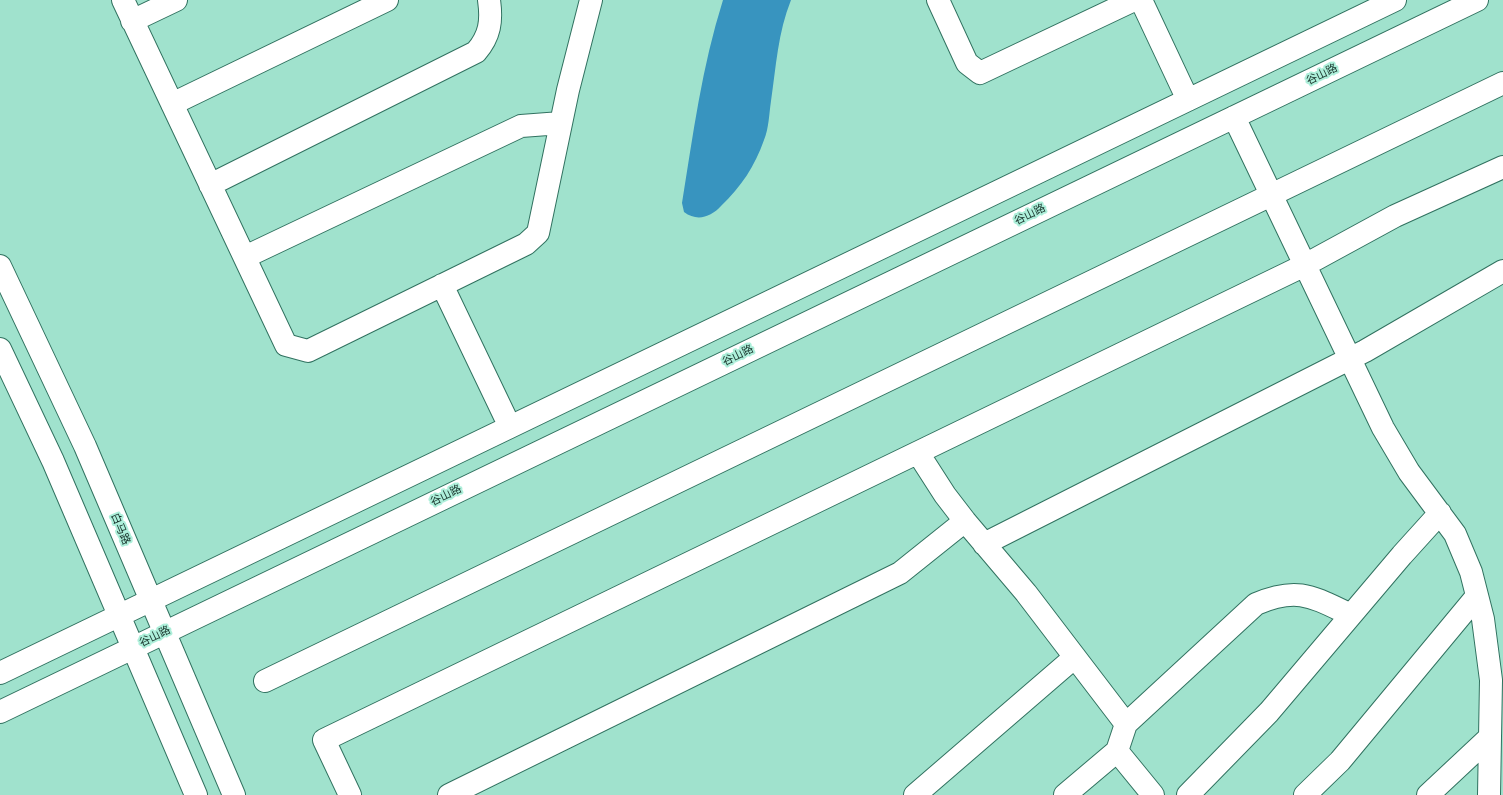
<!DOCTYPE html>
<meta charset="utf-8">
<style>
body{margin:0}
canvas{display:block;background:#a0e2cd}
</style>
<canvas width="1503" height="795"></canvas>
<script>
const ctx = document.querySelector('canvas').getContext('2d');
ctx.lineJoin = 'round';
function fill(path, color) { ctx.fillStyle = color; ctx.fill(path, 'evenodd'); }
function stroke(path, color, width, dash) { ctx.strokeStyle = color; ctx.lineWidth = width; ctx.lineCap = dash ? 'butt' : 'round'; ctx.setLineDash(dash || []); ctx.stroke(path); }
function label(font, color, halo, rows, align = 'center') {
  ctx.font = font + ' "Roboto Condensed","Noto Sans SC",sans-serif'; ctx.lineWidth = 4; ctx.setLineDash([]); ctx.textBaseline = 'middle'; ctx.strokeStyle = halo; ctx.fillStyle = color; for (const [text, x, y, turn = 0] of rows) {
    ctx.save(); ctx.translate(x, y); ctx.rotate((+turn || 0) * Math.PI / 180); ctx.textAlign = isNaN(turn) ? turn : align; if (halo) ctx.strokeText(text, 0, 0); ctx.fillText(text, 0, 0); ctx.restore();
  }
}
const water = new Path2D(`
 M723,0H791C778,32 776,67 771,101C769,114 769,128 764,140C755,166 741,187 721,206C711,217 697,222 684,212L682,203C693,135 702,66 723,0Z`);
const minor = new Path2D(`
 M123,0L286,345L308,351L526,244L538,233L568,90L591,0
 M938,0L967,63L980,73L1134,0
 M1141,0L1188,100
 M132,21L176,0
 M172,104L387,0
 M1234,117L1383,428L1409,472L1455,534L1471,572L1483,619L1491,680L1489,795
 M210,185L476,52C490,36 492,21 489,0
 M245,257L521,126L561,123
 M0,266L85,446L234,795
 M442,285L510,427
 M0,349L53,461L196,795
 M918,453L945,495L965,521L1026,593L1126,724L1117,751L1153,795
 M984,544L1365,351L1503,271
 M0,673L1395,0
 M265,681L1503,83
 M0,712L1477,0
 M1126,724L1256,604C1298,586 1313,597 1351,615
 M350,795L324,740L1305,265L1395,216L1503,167
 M449,795L900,573L965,521
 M915,795L1075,657
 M1065,795L1117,751
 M1188,795L1269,712L1402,555L1440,513
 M1305,795L1340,761L1477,596
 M1428,795L1490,737`);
const streetNames = [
 ["谷山路",1322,75,-26],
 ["谷山路",1030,215,-26],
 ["谷山路",738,356,-26],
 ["谷山路",446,496,-26],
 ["白马路",120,529,67],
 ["谷山路",155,637,-26]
];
fill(water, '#3894bf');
stroke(minor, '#317260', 24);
stroke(minor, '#fff', 22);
label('11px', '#17322a', '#adefda', streetNames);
</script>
